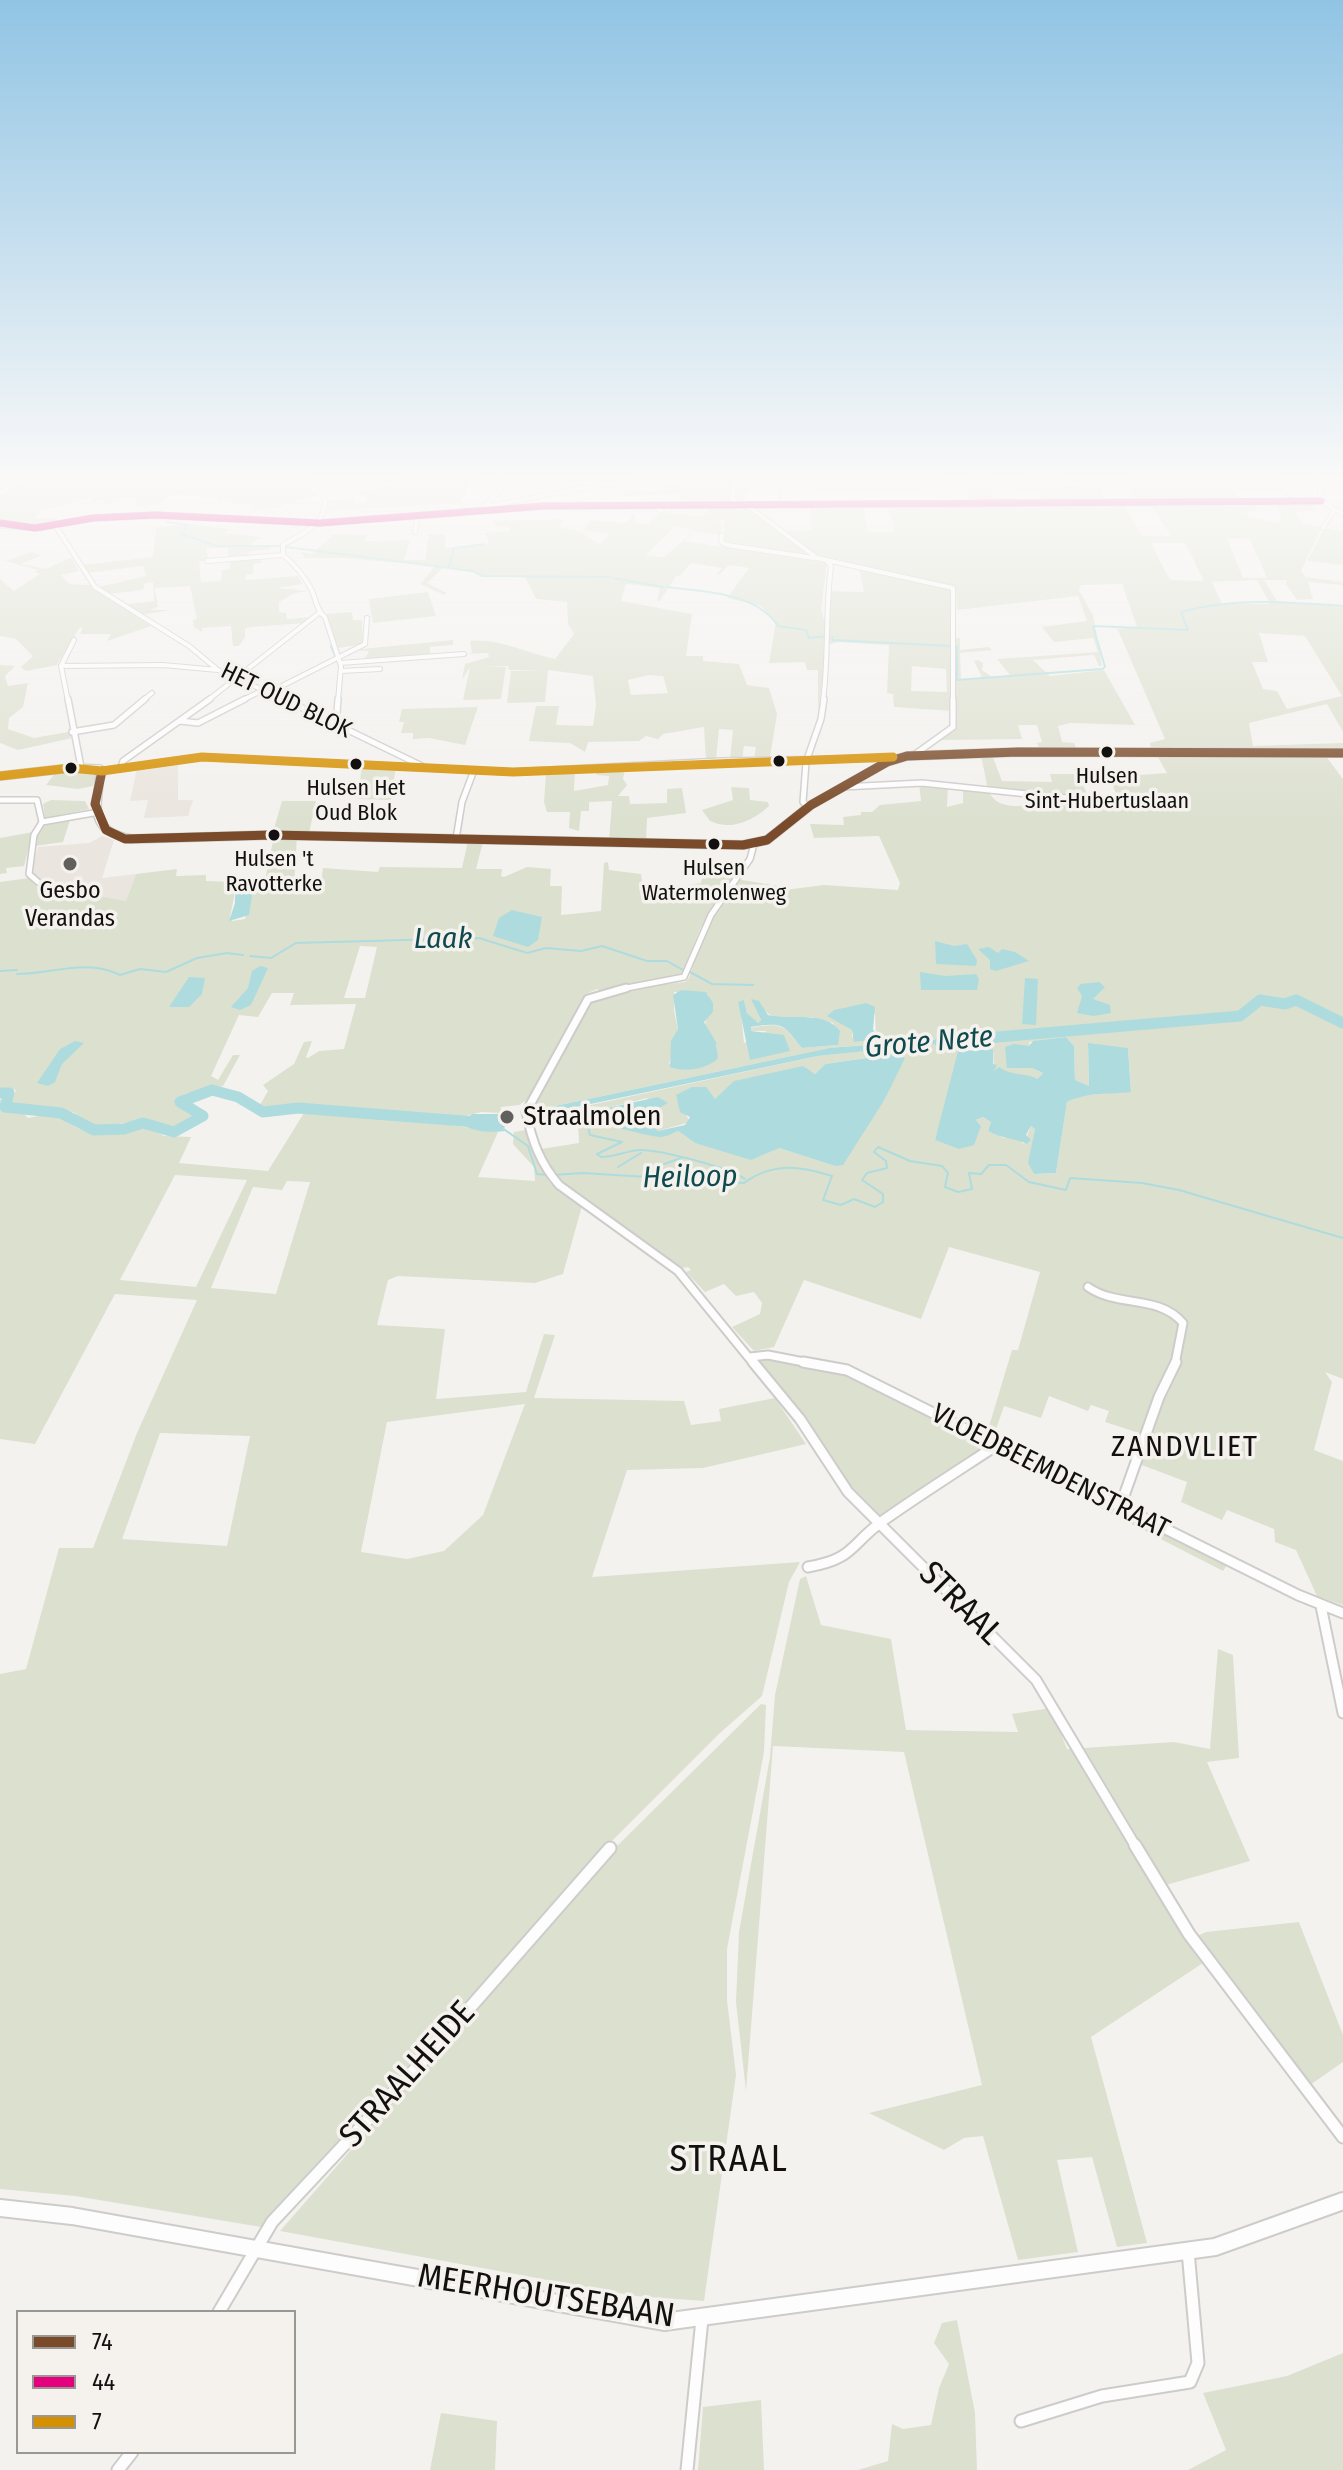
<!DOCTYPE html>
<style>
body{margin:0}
#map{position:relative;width:1343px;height:2470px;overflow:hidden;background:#f4f2ef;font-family:"Fira Sans Condensed",sans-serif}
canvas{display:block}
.legend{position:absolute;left:16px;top:2310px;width:280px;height:144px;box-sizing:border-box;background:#f5f2ee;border:2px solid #9a9895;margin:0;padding:10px 14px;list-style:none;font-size:24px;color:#121110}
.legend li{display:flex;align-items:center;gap:16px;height:40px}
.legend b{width:40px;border:2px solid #9a9895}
</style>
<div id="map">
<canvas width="1343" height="2470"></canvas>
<ul class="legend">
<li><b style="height:10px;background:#7a4b2a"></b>74</li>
<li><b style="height:10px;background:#e5007d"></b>44</li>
<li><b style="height:10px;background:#d59002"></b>7</li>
</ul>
</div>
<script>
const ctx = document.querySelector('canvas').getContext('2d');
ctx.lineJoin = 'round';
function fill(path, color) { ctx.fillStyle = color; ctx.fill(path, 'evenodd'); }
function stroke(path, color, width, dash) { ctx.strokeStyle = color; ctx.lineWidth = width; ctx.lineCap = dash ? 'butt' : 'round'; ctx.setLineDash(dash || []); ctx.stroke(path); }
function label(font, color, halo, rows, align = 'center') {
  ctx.font = font + ' "Fira Sans Condensed",sans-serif'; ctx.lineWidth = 7; ctx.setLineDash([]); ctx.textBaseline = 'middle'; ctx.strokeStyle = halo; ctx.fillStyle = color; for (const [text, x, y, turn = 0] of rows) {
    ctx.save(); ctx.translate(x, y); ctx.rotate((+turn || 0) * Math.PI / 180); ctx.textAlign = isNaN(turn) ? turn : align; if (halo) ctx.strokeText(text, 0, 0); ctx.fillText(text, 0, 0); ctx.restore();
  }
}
const built = new Path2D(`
 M178,763V800H193L188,816L144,818L148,800L130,801L137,768Z
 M102,836L114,840L102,878L136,874L126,901L54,894L30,873L38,847L89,843Z`);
const green = new Path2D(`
 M0,477H298L318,495C292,499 280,511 252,510L254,505L231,504L233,501L217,502L218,498L171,494C164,505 145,509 134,505L137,499H121L101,506L105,499L90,504L92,499H85L39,512L35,518H56V524L35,527L0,522Z
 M402,477L483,479L471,480L461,503L328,511L329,500L354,499L353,503L366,502L367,498L354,491L384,488Z
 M734,477L730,498L736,504L681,506L680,494L625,496V490L661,491V480Z
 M758,477H990L992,498H1018L1020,502H968V479H944L943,484H920L922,488L915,491H815V481L780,482L783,502L741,505L733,499L736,479ZM776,480L780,501L744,504L746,493L761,482Z
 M1021,477H1061L1060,485L1102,489L1103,500H1134L1131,493L1110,490L1130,491L1124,477H1277L1282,485L1279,487L1298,501L1275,502L1273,499L1288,498L1277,490L1237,491H1231L1245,502L1177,503H1252L1257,512L1247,511L1248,517L1280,523L1281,514L1274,503L1311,504L1315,511L1295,512L1302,523L1322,527L1301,571L1306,577L1343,582V588L1341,585L1308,582L1313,599L1297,600L1286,584L1287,580H1264L1277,601L1343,607V732L1327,704L1249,723L1253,746L1343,743V751H1151L1150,743L1165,739L1118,630L1115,629L1137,627L1122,584L1081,585L1079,590L1093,615L1102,666H1099L1094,655L1033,660L1050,676L1104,670L1135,725L1070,723L1058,726L1062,742L1074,743L1077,750H1040L1037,743L1042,742L1037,725H1018L1022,739L941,740L955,726L956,638H960V650L989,647L992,650L960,653L961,680L982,677L974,661L978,660L983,663L982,670L992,677L1010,675L997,659L1098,652L1093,638L1054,642L1042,627L1087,621L1078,596L957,610L956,589L950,586L820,557L725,543L724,520L694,516L704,515L708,508L747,506L785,536L751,507L863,504L868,532H895L887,504H1123L1142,536H1171L1148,502H1040L1038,493L1019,492ZM782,505H809L812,530L785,531L757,508ZM1227,538L1250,539L1267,578H1243ZM1151,543H1185L1204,581L1170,580ZM1257,580L1270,604H1222L1212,582ZM1259,633L1305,636L1342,696L1287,709L1277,691L1263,689L1252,662H1268Z
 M661,512L717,519L722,524L720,535L695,531L684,541L827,563L821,609L825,623H830V591L864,592L859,568L951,589V711L894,707L893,694L887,693L889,645L837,642L828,645L818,710V670H807L805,662L769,663L776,622L761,606L727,598L749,568L729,565L719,575L716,574L722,568L691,563L680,576H676L660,601H657L660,588L626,584L621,601L692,614L686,656H703V661L739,664L747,685L769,688L777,714L770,757L754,758L756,747L744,746L742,759H730L733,730L719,729L716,760H706L704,727L663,734L658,739L646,736L639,741L588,742L585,752L570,743L529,741L536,706H559L556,725L593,726L596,705L593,676L548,670L545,702L507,703L511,671L545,670H509L508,666H486L506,667L501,699L463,700L470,667L462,680L465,664L489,657L488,653L466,654L472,653L470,641C499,638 526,653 555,659L574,634L568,624L567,602L536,599L525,577H481L475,573L443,568L427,583L447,593L444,595L420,584L435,566L343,558H297L304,557L301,552L312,554L334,534L366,535L365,541L410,540L404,560H425L429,534H445V548L489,544L485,533L510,531V526H496L493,521L563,519L560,527L581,532L599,544L610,534L583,530L590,520L624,523L631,519V514H635L636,523L647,524ZM675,526L694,531L664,557L646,555ZM912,666L946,669L947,692L911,691ZM649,675L663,676L668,693L631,695L628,680Z
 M189,524L229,529L225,533L261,537L249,546H271L270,549L247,552L251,556L228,558V548H206L209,560L199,562L201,582L221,581L222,570L229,569L231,560L261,557L262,563L254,564L253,574L246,575L245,580L298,576L302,584L278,588L308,591L295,593L279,602V612L286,613L287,619L312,617L307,623L250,627L245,629V637L239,646H233L231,626L202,628V632L194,627L193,620L197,619L190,586L155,588L158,607L150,610H170L142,615L123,605L154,601L153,582L145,583L143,590L109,594L99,587L146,576L143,566L87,573L80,565L153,557L156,527Z
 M1325,528L1343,531V565L1307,561Z
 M33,551L41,556L20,564L46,569L71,557L79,571L61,575L69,584L90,585L151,626L107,641L111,634H80L83,628L80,627L57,665L26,671L21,667L33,656L16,639L0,636V579L14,591L40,574L35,572L38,570L5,561Z
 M428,592L436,616L373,623L369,599Z
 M352,612L353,620H362L363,644L338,648L326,614Z
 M453,640V645L430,647V655L364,660L369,651L352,650Z
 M0,665L15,666L5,676L8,686L28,683L23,707L9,718L8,729L34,738L68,732L72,738L18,750L0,743Z
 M478,707L465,745L429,738L413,739V733H401L404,722H399L402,709Z
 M1156,754L1325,755L1343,779V1379L1325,1372L1332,1382L1314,1450L1343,1461V1605L1317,1596L1296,1550L1275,1542L1274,1529L1227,1510L1222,1520L1181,1502L1187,1482L1139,1464L1142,1434L1105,1422L1109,1411L1091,1405L1088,1411L1049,1396L1041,1418L1004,1406L993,1438L987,1433L1012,1350H1018L1040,1272L949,1247L921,1319L804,1280L774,1347L754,1351L732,1327L760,1314L762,1303L754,1292L736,1296L724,1284L705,1292L686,1272L691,1270L688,1267L683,1268C642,1239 557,1194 541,1149L579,1143L578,1121L572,1109L818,1056L1092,1026L829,1048L527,1112L592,1000L641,987L685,982L689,978L704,934L736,879L779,886L784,890L824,885L898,890L900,883L879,836L814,838L810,824L844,825L843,817L861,815V812H872L880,805L921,801L919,784L948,787L947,807L963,803V789L989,792C1000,814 1030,804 1051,801L1049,798L988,790L981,755H992L1002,781L1052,782L1050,774H1079L1088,797L1118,800L1110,777L1167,773ZM674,992L708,994L713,1012L706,1017L705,1027C714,1038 721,1046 715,1060L669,1064L678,1029L674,1011ZM744,1000L747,1013L757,1023L761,1021L754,1003L773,1017H812L833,1023L838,1045L802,1048C783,1027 786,1021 750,1028L751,1031H767L744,1043L740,1005ZM846,1007L875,1014L876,1036L852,1037V1030L839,1020ZM1066,1037L1074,1046L1075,1080L1089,1086L1088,1046L1128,1048L1131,1091L1089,1092L1067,1102L1056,1173L1034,1174L1031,1156L1035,1129L1031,1126L1024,1144L1015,1137L1004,1138L988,1131L991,1122L983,1117L976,1120L981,1126L935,1140L964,1049H993L994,1071L999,1068L1012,1075L1026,1076L1031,1085L1040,1088L1043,1081L1037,1079L1043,1073L1032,1068H1008L1030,1047L1029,1042ZM893,1054L904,1058L885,1099L835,1166L779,1148L695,1143L678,1131C648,1142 628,1129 607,1108L647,1098L654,1111L652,1124L658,1131L690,1122L676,1096L715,1099L730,1088L807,1070L815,1074L825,1064Z
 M362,764L396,766L391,800L358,799Z
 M625,769L623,779L627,785L618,796H629L630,804L667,803V789L682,788L686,813L647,818L646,842L609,841L612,801L589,802V811H581L579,831L569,828L570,812H547L544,802L546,773L575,771L574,791L608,785L609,776L597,775L595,770Z
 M73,770L97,772L93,786L78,789L46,785L56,772Z
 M731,787L749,788L750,800L768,802L769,806C753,821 731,831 710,821L702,810L733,800Z
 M51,800L85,801L89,809L45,818L43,804Z
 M282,801H316L309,833L273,832Z
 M70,820L63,842L34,846L41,826Z
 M33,832L24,866L6,868L7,873L0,874V838Z
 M274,836L297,837L294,884H321L323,868L378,872L380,867L462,868L468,841L483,842L476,869H502L501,876L504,877L527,867L551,869L550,886H562L561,915L601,911L604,863L608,862L609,870L641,874L642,883L668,888L701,883L704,869L739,870L700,929L682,974L672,980L602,992L597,989L586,994L530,1098L519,1105L501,1107V1113L481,1112L459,1118L298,1104L263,1108L260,1105L268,1091L263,1085L294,1064L304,1042L312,1041L306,1057L308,1058L319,1051L344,1049L356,1004L290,1005L294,993H272L258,1017L239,1015L211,1076L218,1080L233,1055H240L223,1086L185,1094L177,1100L179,1107L198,1115L187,1125L173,1129L143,1120L100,1127L90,1125L73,1112L10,1103L16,1090L0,1088V882L29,878L48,899H90L91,895L126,901L136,874L177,869L176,876L206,875V881L237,882L230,917L232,921L245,919L254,883L265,880ZM360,946L377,947L365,998H344Z
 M0,1098L5,1110L22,1112L28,1118C67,1109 60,1124 88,1132C107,1138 127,1128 145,1125L164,1136L191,1137L179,1163L268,1171L304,1113L411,1119L498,1132L478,1177L535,1181L534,1167L513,1144L514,1132L526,1130L549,1182L582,1206L563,1274L535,1283L398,1276L388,1280L377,1325L445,1329L436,1399L526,1392L544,1334L555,1335L534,1398L684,1401L691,1425L721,1421L719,1409L775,1398L806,1444L703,1468L627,1470L592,1577L800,1562L789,1582L762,1696L720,1733L613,1840L261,2227L75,2196L0,2189V1674L26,1669L59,1548H93L137,1433L197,1300L115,1294L35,1444L0,1439ZM175,1175L247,1180L196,1287L120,1280ZM287,1181L310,1182L276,1294L211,1288L253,1187L282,1190ZM525,1404L483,1515L444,1551L407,1559L361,1552L387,1422ZM160,1433L250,1436L227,1546L122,1539Z
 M762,1358L839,1371L988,1444L880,1518L845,1482L760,1365Z
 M1001,1452L1227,1565L1223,1571L995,1454Z
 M806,1576L821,1625L891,1639L906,1730L1018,1732L1012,1714L1051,1708L1067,1749H1074L1206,1961L1091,2037L1147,2243L1117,2247L1092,2157L1057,2160L1078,2252L1018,2260L983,2136L964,2138L944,2150L869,2113L982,2085L904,1752L773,1746L746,2091L736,2002L739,1932L770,1757L775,1695L800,1579Z
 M1218,1649L1233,1655L1239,1758L1207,1762L1250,1861L1166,1885L1084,1748L1174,1742L1210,1749Z
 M761,1704L766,1705L764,1752L727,1949V2000L736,2075L704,2301L635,2296L280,2231L618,1845Z
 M1299,1922L1343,2035V2062L1310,2085L1197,1936L1206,1932Z
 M957,2320L975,2413L977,2470H858L888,2461L892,2424L903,2429L931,2425L939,2388L949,2364L934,2343L942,2323Z
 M1343,2353V2470H1188L1226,2450L1203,2393L1287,2376Z
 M761,2400L764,2470H698L703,2407Z
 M441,2413L497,2421L495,2470H430Z`);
const water = new Path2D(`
 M241,881L254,883L249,915L229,921L235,903V886Z
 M512,910L542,917L538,940L528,947L493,936L499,918Z
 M935,941L954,946L967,944L977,960L976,966L936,964Z
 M989,947L998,953L1002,949L1015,952L1029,961L996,971L990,969V960L978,949Z
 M260,966L268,968L251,1005L240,1010L231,1007L248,988L252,971Z
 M920,972L945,976L976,974L979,979L977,990H921Z
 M189,977L205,978L202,994L189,1007H169Z
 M1025,978L1038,979L1036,1025L1022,1024Z
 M1099,982L1105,987L1093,999L1110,1005L1111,1013L1094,1016L1077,1013L1082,996L1077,988L1081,984Z
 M681,990L706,992L713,1003V1012L704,1022L716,1042L718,1058C708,1069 684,1073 670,1067L671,1041L678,1029L673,995Z
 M751,999L759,1001L768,1015C791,1021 823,1009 840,1031L838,1045L802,1048C783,1026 786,1021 751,1027V1031L784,1035L790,1051L750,1060L738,1002L744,1000L747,1013L758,1023L761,1020Z
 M866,1003L875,1007L873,1029L878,1039L854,1042L852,1030L827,1016L834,1010Z
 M1130,1024L818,1056L529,1117L527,1112L829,1048Z
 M1066,1037L1074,1046L1075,1080L1089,1086L1088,1043L1128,1048L1131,1092C1105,1095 1091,1091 1067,1102L1056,1173L1034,1174L1028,1163L1035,1129L1031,1126L1026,1135L1031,1140L1027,1144C1015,1138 1001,1139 988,1131L991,1122L983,1117L976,1120L981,1126L974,1145L959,1149L935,1140L958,1051L993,1049V1064L997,1065L994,1071L999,1067C1013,1077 1026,1072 1037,1079L1043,1073L1032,1068H1007L1005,1047L1014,1044L1029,1046L1033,1041Z
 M75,1041L84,1043L62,1064L55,1082L48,1086L37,1083L60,1049Z
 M894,1054L905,1058L885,1099L843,1165L835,1166L779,1148L751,1160L695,1143L678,1131C673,1133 666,1137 660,1137C654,1137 608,1126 605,1124L607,1108L658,1097L668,1103L654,1111L652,1124L658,1131L685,1125L690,1117L680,1112L676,1095L692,1087H706L715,1099L734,1081L803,1066L815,1074L825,1064Z
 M472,1114H503L505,1131C490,1133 474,1132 461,1124Z`);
const stream = new Path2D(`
 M167,522L188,525L181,534L217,546H279
 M0,528L30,530
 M40,531L50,529
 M286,547L473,571L483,576L610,577
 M449,567L454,548L485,544
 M613,578L663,587
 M667,587C704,592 756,592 778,626L806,630L809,638L827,636
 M833,637L832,640L950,646
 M331,646L332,650
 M957,646V680L1102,669L1105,667L1093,626L1188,630L1181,612C1233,597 1290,602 1343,606
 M333,651L336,658
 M250,956L271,958L296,943L479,938L527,953L546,948L581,951L602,946L647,961H667L683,970
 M0,971L17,970
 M690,972L712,984L753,985
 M17,974C53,974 86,958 120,975L140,969L166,972L197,958L227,953L243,955
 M584,1112L590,1135L622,1142L597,1154L601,1157C614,1157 626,1151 639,1150C659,1149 730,1168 745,1179
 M505,1130L528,1146L537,1174L547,1175
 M664,1164L681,1158
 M618,1167L641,1153
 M553,1175L583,1173L744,1183C772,1162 800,1166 832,1176L823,1200L841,1205L854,1199L875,1207L883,1202V1194L862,1180L867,1173L887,1168L886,1161L874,1152L878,1147L910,1161L942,1166L948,1173L945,1187L958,1192L972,1189L969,1173L981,1174L989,1165H1006L1029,1182L1066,1190L1070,1178L1142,1183L1179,1190L1343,1238`);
const river = new Path2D(`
 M940,1042L1240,1016L1260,1000L1285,1004L1296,1000L1343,1023
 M0,1093H9L5,1107L61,1113L94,1130L124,1129L143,1123L174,1132L203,1116L180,1102L212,1090L238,1097L263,1112L298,1108L476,1122`);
const streetFar4 = new Path2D(`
 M735,477L732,498L740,506
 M0,493L30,477
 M1321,501L1343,514
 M747,505L817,558L953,588V701
 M484,507L593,486L709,477
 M653,507L662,511
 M483,508L500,490L503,477
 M55,525L95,587L189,646L218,670L288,701
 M1323,528L1335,509
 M415,532L417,518
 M722,535L721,542L727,545L814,558
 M283,555V545C303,533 327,525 325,498L299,477
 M207,561L283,555C294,564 303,574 310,587C316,597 316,611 325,617L341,666L338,701
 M340,663L464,654
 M61,666L163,665L218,670
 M341,671L380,669
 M270,692L365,644L367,618
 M68,701L61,666L74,640
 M142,701L152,693
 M207,701L319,613
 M241,701L265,689
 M823,701C829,655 825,612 831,566L827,561`);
const streetFar3 = new Path2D(`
 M68,699L81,767
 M284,699L422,766
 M180,721L198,723L245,699
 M336,727L338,699
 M72,732L114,725L145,699
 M914,755L953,727V699
 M121,767L123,761L210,699
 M102,771L202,757L513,772L720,761L896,758
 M843,787L922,783L1104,802
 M0,800H37L42,822
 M808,807L803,802L806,762L821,719L824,699
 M456,839L462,802L474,770
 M38,882L29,874L34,835L42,822L99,812
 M616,990L684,977L711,915L750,859L754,844`);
const streetFar2 = new Path2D(`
 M626,988L588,999L526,1112C532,1141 540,1163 559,1185L678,1271L754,1364
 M1088,1287C1118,1308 1158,1294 1183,1323L1175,1364
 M750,1357L768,1355L814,1364`);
const streetFar1 = new Path2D(`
 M753,1362L800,1419L848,1492L1036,1680L1136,1847
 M803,1362L847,1370L1298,1595L1343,1613
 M1120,1507L1159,1397L1176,1362
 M808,1567C855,1559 850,1544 884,1520C921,1494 959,1470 997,1445
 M1321,1606L1343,1713`);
const street = new Path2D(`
 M1135,1845L1189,1934L1343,2137
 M219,2312L272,2222L432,2051L610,1848
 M1021,2421L1102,2396L1190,2382L1198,2363L1188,2251
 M118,2470L132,2452
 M687,2470L702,2319`);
const secondaryFar2 = new Path2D(`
 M0,523L35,528L93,518L155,515L320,523L544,506L1315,502L1322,499L1319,477`);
const secondaryFar1 = new Path2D(`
 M0,776L71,768L100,769C100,801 83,830 131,839L272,835L743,845L767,840L811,805L887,762L907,756L1018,752L1343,753`);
const secondary = new Path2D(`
 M0,2208L72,2216L664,2322L1215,2247L1343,2201`);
const bus1 = new Path2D(`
 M102,771L95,804L106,830L125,839L272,835L743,845L767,840L811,805L887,762L907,756L1018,752L1343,753`);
const bus2 = new Path2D(`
 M0,523L35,528L93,518L155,515L320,523L544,506L1321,501`);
const bus3 = new Path2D(`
 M0,776L71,768L102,771L202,757L513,772L893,757`);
const markers = [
 [1107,752,7,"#121110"],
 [779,761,7,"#121110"],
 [356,764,7,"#121110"],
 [71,768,7,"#121110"],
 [274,835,7,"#121110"],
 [714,844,7,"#121110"],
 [70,864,8,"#61605e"],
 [507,1117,8,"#61605e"]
];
const farBusnames = [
 ["Hulsen",1107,777],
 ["Sint-Hubertuslaan",1107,802],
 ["Hulsen Het",356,789],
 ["Oud Blok",356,814],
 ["Hulsen 't",274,860],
 ["Ravotterke",274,885],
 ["Hulsen",714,869],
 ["Watermolenweg",714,894]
];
const farStreetnames = [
 ["HET OUD BLOK",286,701,26]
];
const farPoinames = [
 ["Gesbo",70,891],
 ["Verandas",70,919]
];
const poiNames = [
 ["Straalmolen",523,1117]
];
const streetNames = [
 ["VLOEDBEEMDENSTRAAT",1050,1472,27]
];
const waterNames = [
 ["Laak",443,940],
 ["Grote Nete",929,1043,-5],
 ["Heiloop",690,1178,-1]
];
const neighbourhoodNames = [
 ["ZANDVLIET",1185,1448]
];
const nearStreetnames = [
 ["STRAAL",960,1604,45],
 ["STRAALHEIDE",408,2075,-48],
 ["MEERHOUTSEBAAN",546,2297,9]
];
const nearNeighbourhoodnames = [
 ["STRAAL",729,2161]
];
fill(built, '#eae5de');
fill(green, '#dce0cf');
fill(water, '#aedcde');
stroke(stream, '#aedcde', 2);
stroke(river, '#aedcde', 11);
stroke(streetFar4, '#ceccca', 6);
stroke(streetFar3, '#ceccca', 8);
stroke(streetFar2, '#ceccca', 11);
stroke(streetFar1, '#ceccca', 13);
stroke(street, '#ceccca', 15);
stroke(secondaryFar2, '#ceccca', 8);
stroke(secondaryFar1, '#ceccca', 10);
stroke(secondary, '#ceccca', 20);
stroke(streetFar4, '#fdfdfd', 4);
stroke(streetFar3, '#fdfdfd', 5);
stroke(streetFar2, '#fdfdfd', 7);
stroke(streetFar1, '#fdfdfd', 9);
stroke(street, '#fdfdfd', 11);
stroke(secondaryFar2, '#fdfdfd', 6);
stroke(secondaryFar1, '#fdfdfd', 7);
stroke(secondary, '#fdfdfd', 16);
stroke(bus1, '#7a4b2a', 9);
stroke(bus2, '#e5007d', 7);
stroke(bus3, '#d59002', 9);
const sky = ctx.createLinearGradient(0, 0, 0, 823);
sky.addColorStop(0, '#91c4e4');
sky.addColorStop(0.58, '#faf9f8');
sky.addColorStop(1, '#faf9f800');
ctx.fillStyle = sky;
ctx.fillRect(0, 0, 1343, 823);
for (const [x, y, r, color] of markers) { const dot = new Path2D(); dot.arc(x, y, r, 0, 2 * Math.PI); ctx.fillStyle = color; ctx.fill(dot); stroke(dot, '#f5f2ee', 3); }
label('22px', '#121110', '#f5f2ee', farBusnames);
label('24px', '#121110', '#f5f2ee', farStreetnames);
label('24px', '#121110', '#f5f2ee', farPoinames);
label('28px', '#121110', '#f5f2ee', poiNames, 'left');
label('28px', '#121110', '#f5f2ee', streetNames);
label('italic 30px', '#0f4a4e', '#f5f2ee', waterNames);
ctx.letterSpacing = '2px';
label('30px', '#121110', '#f5f2ee', neighbourhoodNames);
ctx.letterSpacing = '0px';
label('34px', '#121110', '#f5f2ee', nearStreetnames);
ctx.letterSpacing = '2px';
label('36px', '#121110', '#f5f2ee', nearNeighbourhoodnames);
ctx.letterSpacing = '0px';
</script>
